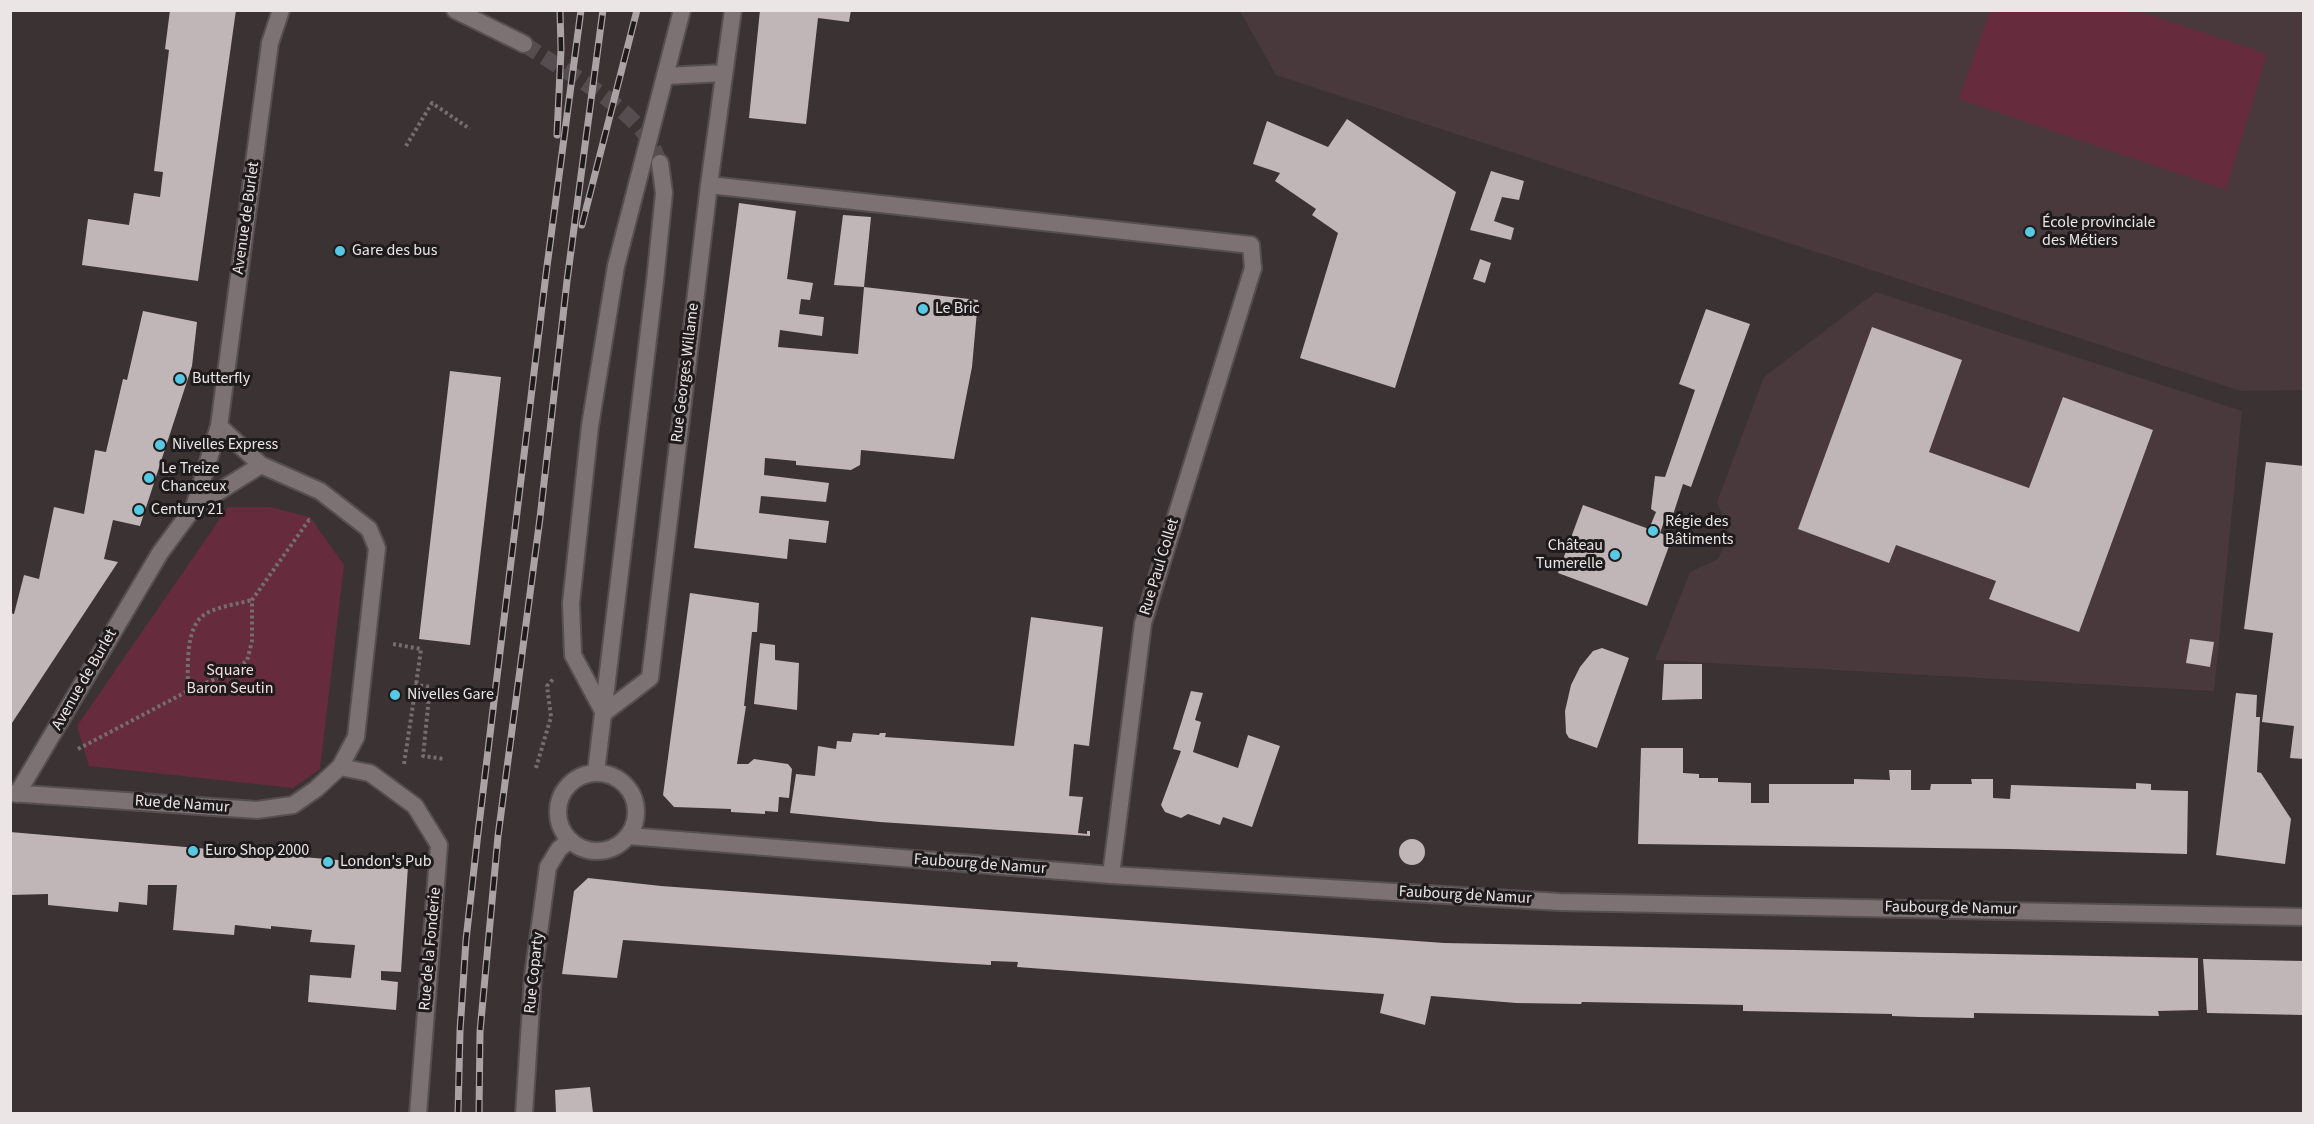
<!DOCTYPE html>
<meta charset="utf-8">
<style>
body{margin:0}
#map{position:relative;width:2314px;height:1124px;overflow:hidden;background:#3b3234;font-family:"Source Sans 3",sans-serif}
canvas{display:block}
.frame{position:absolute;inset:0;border:12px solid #ebe5e6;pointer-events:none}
</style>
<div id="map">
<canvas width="2314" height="1124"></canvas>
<div class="frame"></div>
</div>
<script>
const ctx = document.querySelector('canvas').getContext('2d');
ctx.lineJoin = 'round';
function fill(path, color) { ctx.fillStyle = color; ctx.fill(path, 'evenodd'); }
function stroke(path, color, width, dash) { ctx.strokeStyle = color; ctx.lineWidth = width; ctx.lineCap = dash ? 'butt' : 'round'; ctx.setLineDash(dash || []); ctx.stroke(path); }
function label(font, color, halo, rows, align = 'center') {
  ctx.font = font + ' "Source Sans 3",sans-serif'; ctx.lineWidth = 6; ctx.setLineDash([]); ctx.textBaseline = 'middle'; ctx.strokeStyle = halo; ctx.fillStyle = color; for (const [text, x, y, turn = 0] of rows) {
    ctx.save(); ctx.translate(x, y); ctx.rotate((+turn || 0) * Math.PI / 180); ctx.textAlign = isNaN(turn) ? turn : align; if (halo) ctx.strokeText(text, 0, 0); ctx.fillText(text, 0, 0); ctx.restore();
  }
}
const built = new Path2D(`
 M1240,11H2303V390L2241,391L1276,75Z
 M1876,292L2242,411L2214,691L1655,660L1690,572L1718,559L1730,533L1717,502L1764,377Z`);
const green = new Path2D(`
 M1990,11H2138L2267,54L2226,190L1959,99Z
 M228,507H270L310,517L344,565L320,769L293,788L89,766L77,726Z`);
const building = new Path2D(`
 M170,10H236L198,281L82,265L88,219L129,225L134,193L160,197L163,172L154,171L169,50L165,49Z
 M760,10H851L849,22L818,18L806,124L749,118Z
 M1347,119L1456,192L1395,388L1300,358L1338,233L1312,215L1316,209L1275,181L1280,173L1253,164L1267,121L1328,147Z
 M1491,171L1524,181L1519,200L1502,197L1494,221L1514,228L1511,240L1470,230Z
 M739,203L796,211L787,279L813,283L810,300L801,299L799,314L824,317L822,336L780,330L778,347L858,354L864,287L978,300L972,367L954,459L861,450L860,465L851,470L796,465V461L765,458L764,475L829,483L826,502L761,496L759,513L829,521L826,543L789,539L787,559L694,548Z
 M843,215L871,217L864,287L834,285Z
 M1480,259L1491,263L1485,283L1473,279Z
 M1706,309L1750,324L1691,487L1683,484L1672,518L1666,516L1660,533L1672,538L1647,606L1558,573L1583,505L1649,529L1656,512L1651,509L1655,476L1665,477L1695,390L1679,384Z
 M143,311L197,322L192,366L140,526L113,520L104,559L118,562L10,726V613L14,614L24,575L39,579L54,507L84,514L95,450L106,452L123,379L127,380Z
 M1872,327L1962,360L1929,452L2029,488L2063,397L2153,430L2079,632L1989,599L1996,581L1896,545L1889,563L1798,529Z
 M450,371L501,377L470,645L419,639Z
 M2266,462L2304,466V759L2290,758L2294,726L2262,722L2273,633L2244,629Z
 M690,593L759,603L757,632H752L744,706H746L737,764H748L754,759L788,764L792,769L789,798L779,797L778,812L765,811V814L731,812V809L674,807L663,795Z
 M1031,617L1103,627L1089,746L1074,744L1069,796L1083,797L1078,833L1087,834V831H1090V836L880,822L790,813L796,774L815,776L818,746L836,749L837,741L851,742L853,733L879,735L880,733H886L885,737L1014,746Z
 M2190,639L2214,642L2210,667L2186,663Z
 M760,643L775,645V660L799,663L797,710L754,704Z
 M1602,648L1629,658L1597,748L1569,738L1566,733L1565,711L1571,685L1580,667L1593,651Z
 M1664,664H1702V699L1662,700Z
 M1191,691L1203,693L1195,720L1201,722L1193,752L1238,768L1248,735L1280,746L1252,827L1223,817L1220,825L1188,814L1181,818L1165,812L1161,805L1181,751L1173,749Z
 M2236,693L2257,695L2256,717H2260L2257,772L2261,773L2291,819L2285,864L2216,855Z
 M1641,748H1683V773L1699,774V778H1718V782L1751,783V803H1769V784H1854V779L1890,780L1889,770H1911V790H1930L1931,784H1972L1971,779H1993V798L2010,799L2011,785L2136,789V783L2151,784V790L2188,791L2187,854L2010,849L1638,844Z
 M10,832L408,866L401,972L381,971V980L398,982L396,1010L308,1002L310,975L351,978L355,945L310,942L312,930L271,926V929L235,925L234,935L173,930L177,885H148L147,905L119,902L118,912L48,905V894L10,895Z
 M1399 852a13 13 0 1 1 26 0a13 13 0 1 1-26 0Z
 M588,878L661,886L1444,943L2198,958V1010L2158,1011L2159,1016L1974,1013V1018L1919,1017L1892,1016V1014L1743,1011V1005L1582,1002L1581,1004L1516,1003L1431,996L1425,1025L1380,1013L1384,994L1017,967L1018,962L991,961V965L955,963L623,940L617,978L562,974L574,891Z
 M2203,959L2304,961V1015L2207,1013Z
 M590,1087L593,1113H556L555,1090Z`);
const tertiaryTunnel = new Path2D(`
 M524,44C563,70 615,97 645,134C652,142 655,153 660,163`);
const path = new Path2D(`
 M406,146L432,103L470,129
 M393,644L421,649L416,685
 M188,691C188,669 184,625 207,613C220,606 238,604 252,600
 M78,749L188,691L231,672L247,661L252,641V600L309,520L312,521
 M404,764L416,685L430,687L423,756L445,759
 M536,768L551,717L547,686L554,678`);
const service = new Path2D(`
 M709,185L1251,245L1253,268`);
const minor = new Path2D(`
 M682,10L616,266L590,426L571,603L573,655L604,713L650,678L709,185L733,10
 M665,76L724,73
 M340,767L370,773L415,806L439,845L418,1114
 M1111,875L1143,623L1253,268
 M524,1114L533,976L548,867L559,849L570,840`);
const tertiary = new Path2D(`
 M455,10L524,44
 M194,507L261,465
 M596,772L655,281L664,193L660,163
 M558 812a39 39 0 1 1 78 0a39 39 0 1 1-78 0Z
 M10,793L257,810L293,805L316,789L340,767L356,737L377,548L369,529L320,491L261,465L219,426
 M17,794L160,553L194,507L219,426L270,43L281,10
 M629,836L1111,875L1560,902L2304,917`);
const rail = new Path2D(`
 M557,135L561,50L560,10
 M582,225L637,10
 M458,1114L460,1031L466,940L478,833L546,274L581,10
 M479,1114L480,1032L498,836L540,518L567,281L603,10`);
const markers = [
 [2030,232,6,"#57c9e2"],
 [340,251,6,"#57c9e2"],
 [923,309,6,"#57c9e2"],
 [180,379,6,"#57c9e2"],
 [160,445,6,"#57c9e2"],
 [149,478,6,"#57c9e2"],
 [139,510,6,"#57c9e2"],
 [1653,531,6,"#57c9e2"],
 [1615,555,6,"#57c9e2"],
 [395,695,6,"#57c9e2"],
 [193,851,6,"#57c9e2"],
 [328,862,6,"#57c9e2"]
];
const streetNames = [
 ["Avenue de Burlet",247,218,-82],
 ["Rue Georges Willame",686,373,-83],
 ["Rue Paul Collet",1160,567,-73],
 ["Avenue de Burlet",85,680,-60],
 ["Rue de Namur",182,805,4],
 ["Faubourg de Namur",980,865,4],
 ["Faubourg de Namur",1465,896,3],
 ["Faubourg de Namur",1951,909,1],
 ["Rue de la Fonderie",431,949,-85],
 ["Rue Coparty",535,973,-84]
];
const poiNames = [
 ["École provinciale",2042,223],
 ["des Métiers",2042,241],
 ["Gare des bus",352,251],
 ["Le Bric",935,309],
 ["Butterfly",192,379],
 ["Nivelles Express",172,445],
 ["Le Treize",161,469],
 ["Chanceux",161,487],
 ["Century 21",151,510],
 ["Régie des",1665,522],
 ["Bâtiments",1665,540],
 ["Château",1603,546,"right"],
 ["Tumerelle",1603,564,"right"],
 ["Nivelles Gare",407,695],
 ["Euro Shop 2000",205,851],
 ["London's Pub",340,862]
];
const parkNames = [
 ["Square",230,671],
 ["Baron Seutin",230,689]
];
fill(built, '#49393d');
fill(green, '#662b3c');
fill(building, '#c0b5b7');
stroke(tertiaryTunnel, '#554d4f', 16, [16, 8]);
stroke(service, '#564f51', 20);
stroke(minor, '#564f51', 20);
stroke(tertiary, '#564f51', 20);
stroke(path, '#756d6e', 4, [3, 3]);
stroke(service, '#7c7274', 16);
stroke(minor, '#7c7274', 16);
stroke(tertiary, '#7c7274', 16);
stroke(rail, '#aaa2a4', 7);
stroke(rail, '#1f1b1c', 4.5, [14]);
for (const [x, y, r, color] of markers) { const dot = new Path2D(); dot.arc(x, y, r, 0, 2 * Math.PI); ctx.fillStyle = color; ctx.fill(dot); stroke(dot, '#1f1b1c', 2); }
label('16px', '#ebe5e6', '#1f1b1c', streetNames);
label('16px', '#ebe5e6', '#1f1b1c', poiNames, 'left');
label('16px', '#f3dee2', '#1f1b1c', parkNames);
</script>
